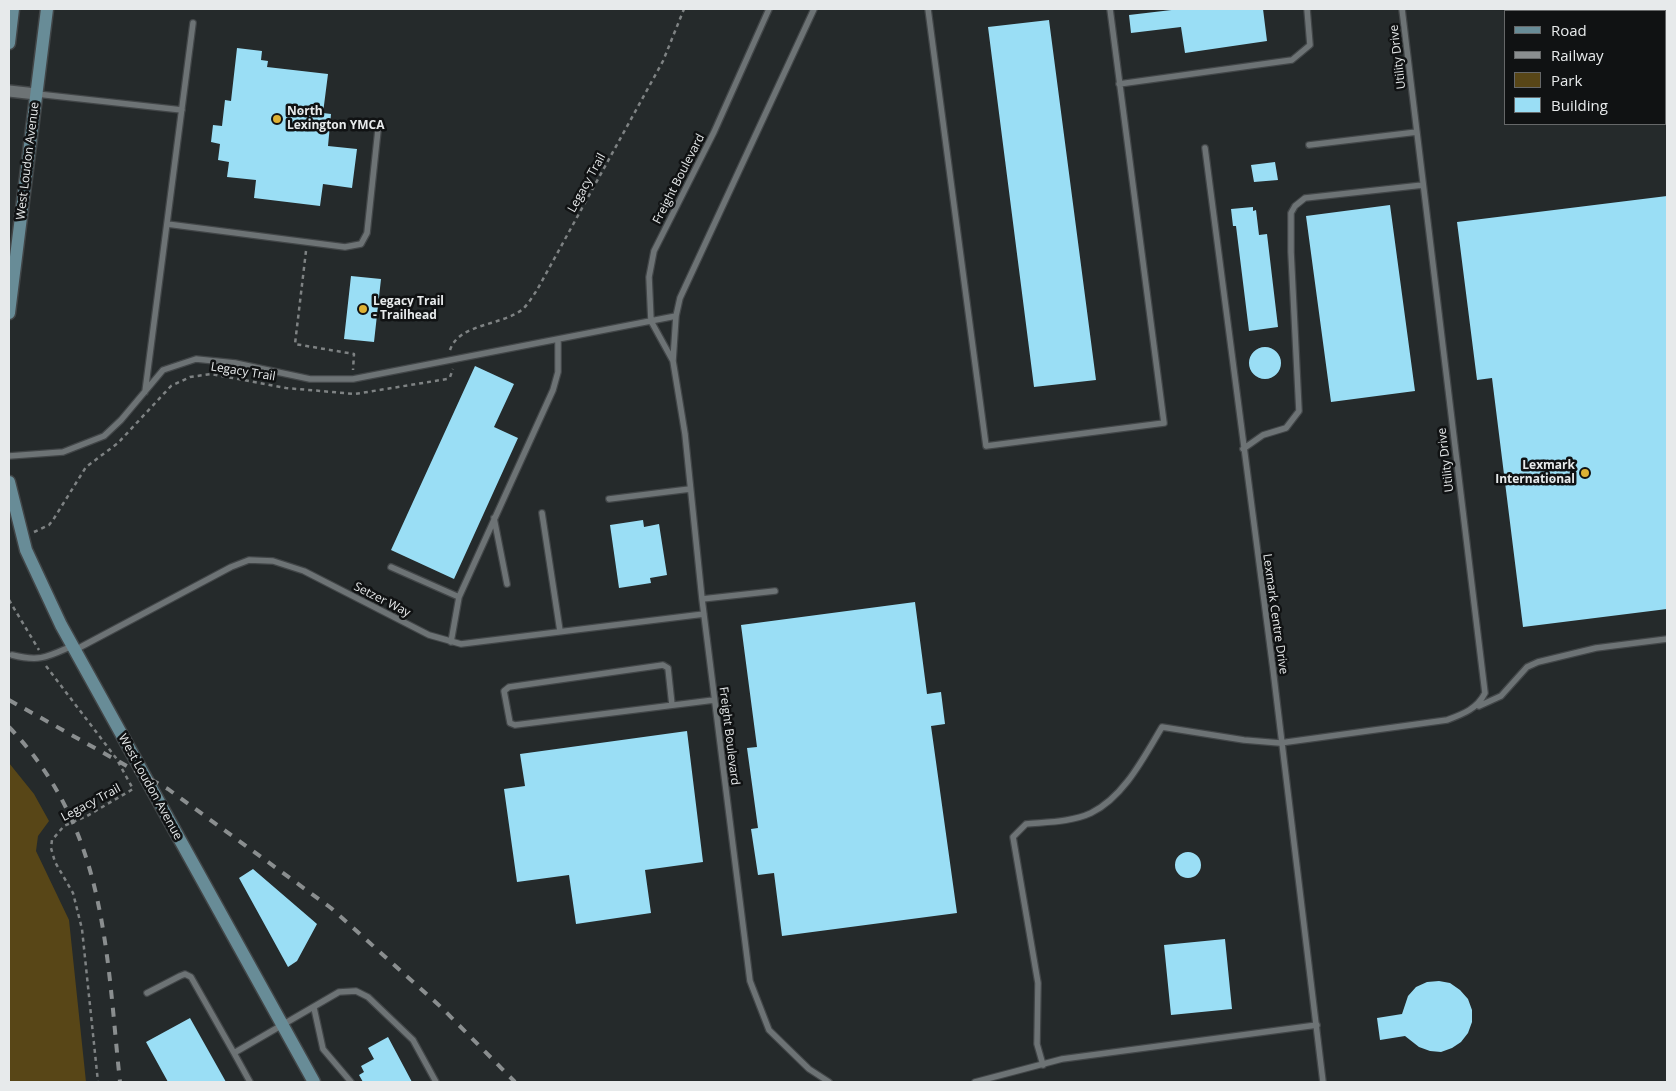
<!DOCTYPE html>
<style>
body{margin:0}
#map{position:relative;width:1676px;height:1091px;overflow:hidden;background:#252a2b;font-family:"Open Sans",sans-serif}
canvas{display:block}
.frame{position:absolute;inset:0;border:10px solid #e7eaeb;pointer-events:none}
.legend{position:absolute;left:1504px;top:10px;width:162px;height:115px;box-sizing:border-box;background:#101213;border:1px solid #666869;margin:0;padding:6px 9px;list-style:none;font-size:15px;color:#e7eaeb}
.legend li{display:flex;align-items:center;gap:10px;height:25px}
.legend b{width:25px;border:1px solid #666869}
</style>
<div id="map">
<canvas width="1676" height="1091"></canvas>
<div class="frame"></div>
<ul class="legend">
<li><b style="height:6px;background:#688c97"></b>Road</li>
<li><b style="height:6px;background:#8a8e8f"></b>Railway</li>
<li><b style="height:14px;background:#584617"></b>Park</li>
<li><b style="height:14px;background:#9adef5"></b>Building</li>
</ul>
</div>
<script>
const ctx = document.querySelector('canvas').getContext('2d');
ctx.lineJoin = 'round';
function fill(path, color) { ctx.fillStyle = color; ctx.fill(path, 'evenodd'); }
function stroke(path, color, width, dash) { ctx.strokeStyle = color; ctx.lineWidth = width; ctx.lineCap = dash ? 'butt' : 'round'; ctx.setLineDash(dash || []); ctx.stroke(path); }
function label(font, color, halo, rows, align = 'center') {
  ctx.font = font + ' "Open Sans",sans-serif'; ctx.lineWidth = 5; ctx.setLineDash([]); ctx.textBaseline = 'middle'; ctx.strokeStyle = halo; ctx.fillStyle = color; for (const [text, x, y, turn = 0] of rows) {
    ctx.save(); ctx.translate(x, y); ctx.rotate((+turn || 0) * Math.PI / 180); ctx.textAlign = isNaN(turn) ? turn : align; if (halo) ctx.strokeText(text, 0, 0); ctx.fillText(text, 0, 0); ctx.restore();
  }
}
const green = new Path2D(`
 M9,763L34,794L49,821L38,836L36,851L69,920L86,1082H9Z`);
const building = new Path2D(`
 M1180,9H1263L1267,41L1185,53L1181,27L1131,33L1129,15Z
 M1049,20L1096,380L1034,387L988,27Z
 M237,48L262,51L261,60L268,61L267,67L328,74L323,113L331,114L328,146L357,149L352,188L323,184L320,206L254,198L256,180L227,177L229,162L218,160L220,144L211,142L213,125L222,126L225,100L231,101Z
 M1275,162L1278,180L1254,182L1251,165Z
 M1667,196V609L1523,627L1492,378L1477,380L1457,222Z
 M1390,205L1415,391L1331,402L1306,216Z
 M1253,207V211L1256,210L1259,235L1267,234L1278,327L1249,331L1236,226H1233L1231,209Z
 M351,276L381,279L374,342L344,339Z
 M1249 363a16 16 0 1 1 32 0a16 16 0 1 1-32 0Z
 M475,366L514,384L494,427L518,438L454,579L391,550Z
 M643,520L644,527L659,524L667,575L650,578L651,583L619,588L610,525Z
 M915,602L927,694L941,692L945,724L931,726L957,913L782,936L774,873L758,875L751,829L758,828L747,748L757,747L741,625Z
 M687,731L703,862L645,870L651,913L576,924L569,875L517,882L504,789L525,786L520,754Z
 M1175 865a13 13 0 1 1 26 0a13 13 0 1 1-26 0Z
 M253,869L317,924L297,961L288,967L239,878Z
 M1225,939L1232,1009L1171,1015L1164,945Z
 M1439,981L1450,983L1460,990L1468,999L1472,1010V1022L1468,1033L1461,1042L1452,1048L1441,1052L1430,1051L1419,1047L1405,1036L1380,1040L1377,1018L1402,1014L1408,996L1416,987L1427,982Z
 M190,1018L226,1082H168L146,1042Z
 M388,1037L412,1082H363L359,1075L364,1072L361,1066L374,1059L368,1048Z`);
const path = new Path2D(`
 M306,251L295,344L354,354L353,370
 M450,350C459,323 502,326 523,309C528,304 533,296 537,290L663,61L684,9
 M34,532L49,525L53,520L86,467L118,443L171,386L190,377L211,374L286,388L355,394L447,379L450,377L453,369
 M9,600L39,650
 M46,666L116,758L133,789L87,816L64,826L52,840L51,848L55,862L73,893L82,929L98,1082`);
const lane = new Path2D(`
 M814,9L680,298L676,316L673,361L685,434L702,599L750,981L769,1030L809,1069L829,1082
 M928,9L986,446L1164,423L1110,9
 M1119,84L1292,60L1310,45L1307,9
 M37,94L182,110
 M1309,145L1417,132
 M1205,148L1273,669L1323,1082
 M167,224L345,247L361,244L367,233L378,130
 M673,361L651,321L649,277L654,251L714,132L769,9
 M145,392L193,23
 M1243,449L1263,435L1286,428L1299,411L1291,252V213L1295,206L1305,198L1423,185
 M9,456L63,452L104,436L121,420L163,370L196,359L235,363L310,379H353L676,316
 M609,499L690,489
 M542,513L560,631
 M494,518L507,584
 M391,567L459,597
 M702,599L775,591
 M451,642L459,597L553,390L558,372V340
 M75,650L231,567L249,560L273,561L304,571L429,635L461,644L704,614
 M12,655C40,662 47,657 72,646
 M672,705L668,668L663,665L509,687L504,691L510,723L515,725L714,700
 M1479,706L1501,696L1527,667L1538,662L1596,648L1667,639
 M147,993L180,976L185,974L191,977L234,1053
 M314,1008L323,1049L351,1082
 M1043,1065L1037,1044L1038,983L1013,837L1026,824C1046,822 1072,822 1091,813C1124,797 1144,757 1162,727L1244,740L1280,743L1447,720C1463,714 1477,709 1485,693L1402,9
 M250,1082L234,1053L339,992L356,991L368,997L413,1040L436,1082
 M975,1082L1062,1059L1317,1025`);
const street = new Path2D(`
 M9,91L36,94`);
const secondary = new Path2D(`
 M9,43L13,9
 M9,313L47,9
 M9,482L26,550L61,625L314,1082`);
const rail = new Path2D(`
 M9,700L168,789L331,908L442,1008L515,1082
 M9,727C107,829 106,951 120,1082`);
const markers = [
 [277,119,5,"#deb133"],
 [363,309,5,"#deb133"],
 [1585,473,5,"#deb133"]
];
const streetNames = [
 ["Utility Drive",1398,57,-97],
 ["West Loudon Avenue",28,161,-83],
 ["Freight Boulevard",679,179,-63],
 ["Legacy Trail",587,183,-61],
 ["Legacy Trail",243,372,9],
 ["Utility Drive",1446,460,-97],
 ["Setzer Way",382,600,27],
 ["Lexmark Centre Drive",1275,614,82],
 ["Freight Boulevard",729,736,83],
 ["West Loudon Avenue",150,787,61],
 ["Legacy Trail",91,803,-28]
];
const poiNames = [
 ["North",287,112],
 ["Lexington YMCA",287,126],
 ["Legacy Trail",373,302],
 ["- Trailhead",373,316],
 ["Lexmark",1575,466,"right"],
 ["International",1575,480,"right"]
];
fill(green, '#584617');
fill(building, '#9adef5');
stroke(lane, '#424648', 8);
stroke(street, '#424648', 14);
stroke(secondary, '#424648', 15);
stroke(path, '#7e8283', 2.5, [4, 4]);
stroke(lane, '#6d7375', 5.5);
stroke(street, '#6d7375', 11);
stroke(secondary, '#688c97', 12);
stroke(rail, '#8a8e8f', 4, [9, 9]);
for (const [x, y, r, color] of markers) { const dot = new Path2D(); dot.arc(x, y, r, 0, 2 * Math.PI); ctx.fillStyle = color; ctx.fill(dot); stroke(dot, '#101213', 2); }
label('12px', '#e7eaeb', '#101213', streetNames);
label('bold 12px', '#e7eaeb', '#101213', poiNames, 'left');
</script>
